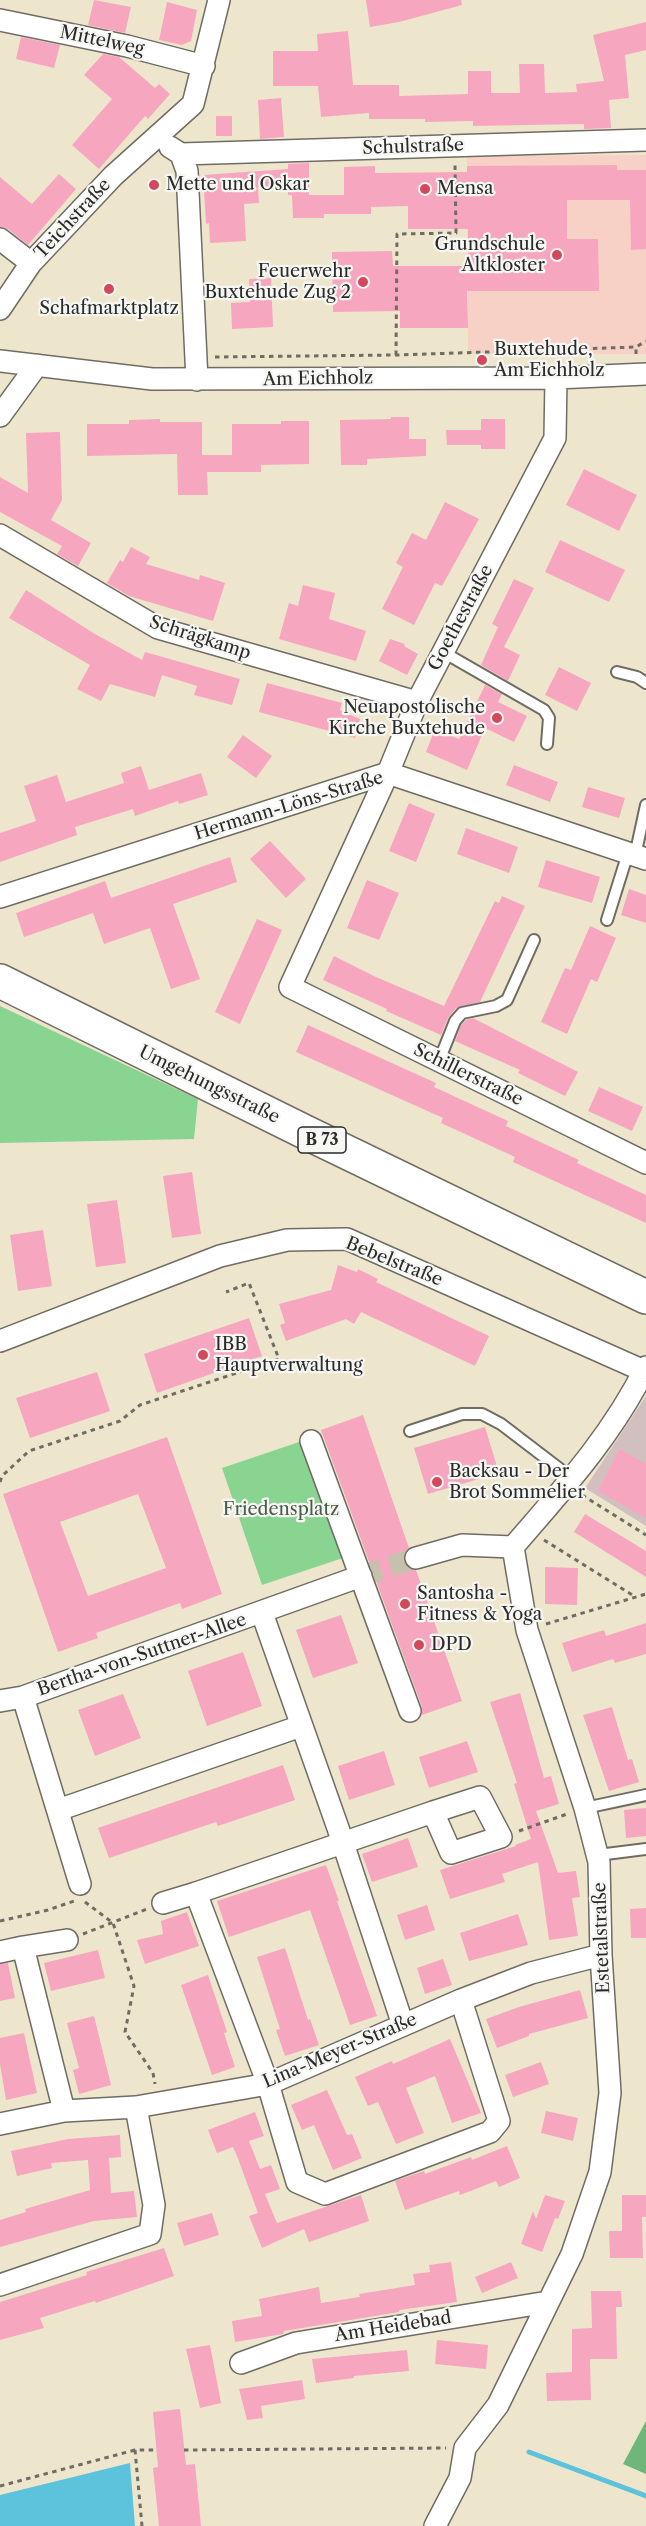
<!DOCTYPE html>
<meta charset="utf-8">
<style>
body{margin:0}
canvas{display:block;background:#ede6cd}
</style>
<canvas width="646" height="2526"></canvas>
<script>
const ctx = document.querySelector('canvas').getContext('2d');
ctx.lineJoin = 'round';
function fill(path, color) { ctx.fillStyle = color; ctx.fill(path, 'evenodd'); }
function stroke(path, color, width, dash) { ctx.strokeStyle = color; ctx.lineWidth = width; ctx.lineCap = dash ? 'butt' : 'round'; ctx.setLineDash(dash || []); ctx.stroke(path); }
function label(font, color, halo, rows, align = 'center') {
  ctx.font = font + ' "Libre Caslon Text",serif'; ctx.lineWidth = 4.5; ctx.setLineDash([]); ctx.textBaseline = 'middle'; ctx.strokeStyle = halo; ctx.fillStyle = color; for (const [text, x, y, turn = 0] of rows) {
    ctx.save(); ctx.translate(x, y); ctx.rotate((+turn || 0) * Math.PI / 180); ctx.textAlign = isNaN(turn) ? turn : align; if (halo) ctx.strokeText(text, 0, 0); ctx.fillText(text, 0, 0); ctx.restore();
  }
}
const built = new Path2D(`
 M646,155V354H468L467,156Z`);
const industrial = new Path2D(`
 M646,1396V1526L585,1488Z`);
const green = new Path2D(`
 M0,1006L198,1099L194,1139L0,1143Z
 M302,1441L343,1558L262,1585L222,1468Z`);
const forest = new Path2D(`
 M646,2421V2474L623,2464Z`);
const water = new Path2D(`
 M130,2463L135,2526H0V2495Z`);
const stream = new Path2D(`
 M529,2452L646,2496`);
const building = new Path2D(`
 M94,0L131,7L125,33L88,25Z
 M366,0H461L462,5L399,22L370,27Z
 M167,2L197,10L191,41L182,45L159,40Z
 M646,22V50L625,55L629,98L609,100L611,128L584,129V124L473,126V121L425,122V119H369V113L321,117L318,86H273V51H318L317,34L348,31L353,85H399V96L468,94V71H491V93H520L519,64H544L545,93L577,92L576,84L604,81L593,35Z
 M21,37L60,45L54,68L16,59Z
 M103,54L119,57L155,88L159,84L170,94L148,119L145,116L99,169L72,145L112,99L84,75Z
 M281,98L284,137L260,139L258,100Z
 M216,116H232V136H216Z
 M309,163V195H344V167L375,166V173L467,172V166L617,165V170H646V249L631,250L630,200H567V239H598L599,291H467L468,328H400V311L333,312L332,252L392,251L393,266H468V229H408V206L371,207V214H324V218H293L292,195H288V186L258,187L259,203L244,204L246,241L210,243L209,223L206,224L203,175L288,169V164Z
 M59,174L76,189L28,245L8,229L0,227V177L32,204Z
 M271,278L273,327L232,329L231,303L250,302L249,279Z
 M391,417H409V439H426V456L367,459V465H341L340,420L391,419Z
 M160,419V422H202V455H232V424H281V421H309V464L261,465V472H207L208,495H178L177,454L87,456V424H129V420Z
 M481,419H505V449H481V445H447L446,430H481Z
 M60,432L62,500L51,520L91,543L78,566L57,554L62,546L0,512V477L28,493L26,433Z
 M584,469L637,495L619,531L566,505Z
 M445,502L479,519L442,586L435,583L414,625L382,609L403,567L396,563L412,533L426,540Z
 M560,540L625,570L609,602L545,572Z
 M131,547L150,557L146,564L199,580L200,575L225,583L213,621L129,596L107,583L120,560L123,562Z
 M514,579L534,588L504,647L520,655L508,681L481,665L498,627L492,624Z
 M303,585L335,593L329,619L366,631L356,661L279,639L289,603L298,606Z
 M26,590L95,634L142,660L145,652L240,679L232,705L194,695L197,686L162,675L155,697L110,684L101,701L77,689L90,665L9,618Z
 M390,639L405,644L404,646L418,654L407,675L379,661Z
 M559,667L591,683L577,711L545,695Z
 M267,683L342,703L340,710L360,719L355,738L259,712Z
 M485,685L502,694L498,702L527,716L514,742L485,728L467,770L426,752L435,729L459,739Z
 M243,735L272,756L256,778L227,757Z
 M514,765L558,782L550,802L506,785Z
 M141,766L149,790L201,773L208,795L179,804L178,801L135,816L133,809L75,827L77,835L0,862V833L36,821L24,786L57,775L66,802L124,783L121,773Z
 M588,787L625,798L619,818L582,807Z
 M409,803L435,814L416,862L389,851Z
 M466,828L518,847L509,873L457,854Z
 M270,841L306,879L286,898L250,859Z
 M230,857L237,882L173,904L200,979L171,989L150,928L104,944L93,913L24,937L16,913L105,881L111,898Z
 M546,860L600,877L592,903L538,887Z
 M367,880L399,893L379,940L347,928Z
 M629,889L646,895V923L621,915Z
 M502,896L525,906L480,1002L456,1008L448,1018L441,1035L386,1011L387,1009L323,980L334,956L376,977L444,1006L495,901L499,903Z
 M257,919L282,930L240,1024L215,1012Z
 M590,926L616,938L597,982L591,979L567,1034L541,1022L565,968L571,970Z
 M473,1018L578,1072L565,1096L518,1073L520,1070L455,1041L461,1025L466,1020Z
 M308,1025L436,1083L434,1087L508,1121L506,1126L579,1160L577,1163L646,1195V1223L513,1162L515,1157L441,1123L443,1118L296,1052Z
 M599,1087L643,1107L632,1131L588,1111Z
 M192,1172L201,1234L172,1238L163,1176Z
 M117,1200L126,1263L96,1267L87,1204Z
 M43,1230L52,1286L18,1291L10,1235Z
 M338,1265L357,1272L358,1269L378,1279L376,1282L489,1336L475,1366L361,1312L354,1324L346,1319L286,1341L280,1325L285,1323L279,1304L331,1290Z
 M249,1318L262,1356L157,1393L144,1354Z
 M97,1372L110,1411L30,1438L16,1398Z
 M363,1415L409,1548L404,1554V1562L408,1567L416,1570L462,1701L422,1715V1707L321,1430Z
 M485,1427L499,1473L428,1494L414,1448Z
 M167,1437L222,1594L182,1609L180,1603L96,1633L98,1638L58,1652L3,1494ZM138,1494L166,1568L88,1596L60,1522Z
 M619,1449L646,1464V1518L598,1491Z
 M585,1514L646,1551V1577L574,1532Z
 M545,1567L578,1568L577,1605L545,1604Z
 M341,1615L358,1663L313,1678L296,1630Z
 M646,1623V1654L615,1663L613,1659L572,1672L562,1643L604,1630L606,1636Z
 M243,1652L262,1706L207,1726L188,1671Z
 M520,1693L544,1778L551,1776L559,1804L536,1811L558,1873L576,1871L580,1897L572,1898L578,1936L549,1940L538,1862L502,1874L505,1882L450,1899L440,1870L516,1846L515,1845L531,1839L514,1784L517,1783L490,1702Z
 M123,1694L141,1738L95,1756L78,1710Z
 M612,1707L628,1760L632,1759L639,1782L609,1791L583,1715Z
 M467,1741L478,1772L429,1788L419,1757Z
 M384,1751L395,1785L349,1800L338,1766Z
 M283,1765L295,1800L218,1826L216,1822L109,1858L98,1828Z
 M646,1808V1836L626,1838L624,1810Z
 M408,1838L418,1867L372,1882L362,1854Z
 M326,1865L339,1901H337L377,2016L350,2025L310,1910L229,1937L217,1901Z
 M427,1905L435,1930L405,1940L397,1915Z
 M646,1908V1938H631L630,1909Z
 M187,1912L199,1946L145,1964L137,1940L163,1934L161,1921Z
 M518,1914L528,1945L469,1961L460,1933Z
 M285,1948L308,2020L310,2019L319,2045L285,2056L276,2030L280,2029L257,1957Z
 M98,1950L105,1978L51,1991L44,1963Z
 M443,1959L452,1985L425,1994L417,1968Z
 M8,1963L15,1998L0,2001V1964Z
 M208,1975L227,2032L224,2033L235,2067L212,2075L181,1985Z
 M580,1990L588,2018L529,2034V2036L497,2048L486,2019L519,2007Z
 M94,2016L111,2085L79,2094L73,2070L79,2068L67,2023Z
 M24,2033L37,2093L6,2100L0,2064V2038Z
 M450,2039L481,2113L452,2123L435,2076L406,2088L424,2133L396,2144L378,2102L368,2106L355,2077L392,2061L393,2064Z
 M541,2062L549,2084L513,2097L505,2075Z
 M327,2090L347,2135L352,2134L362,2158L333,2170L314,2125L302,2130L291,2105Z
 M546,2111L578,2118L573,2141L541,2133Z
 M255,2112L264,2136L249,2141L260,2169L271,2165L280,2189L265,2194L277,2223L361,2195L369,2221L309,2242L304,2229L262,2248L249,2216L258,2213L237,2156L233,2147L217,2153L208,2130Z
 M120,2135L121,2157L109,2158L111,2193L134,2191L137,2217L94,2221L0,2247V2220L26,2212L25,2209L90,2190L88,2160L51,2163L52,2168L17,2176L11,2151L68,2139Z
 M507,2146L520,2178L499,2187L496,2181L460,2195L459,2191L405,2210L395,2181L424,2171L425,2174L471,2157L472,2160Z
 M545,2195L565,2201L558,2219L555,2218L542,2252L521,2244L533,2211L536,2219Z
 M622,2195H646V2217H642L643,2258H610L609,2231H622Z
 M212,2213L219,2235L184,2246L177,2223Z
 M164,2248L174,2276L96,2303L95,2301L40,2318L44,2328L0,2340V2302L87,2275L86,2272Z
 M451,2262L457,2302L399,2310V2312L284,2331L283,2334L235,2342L232,2321L262,2316L259,2299L319,2287L321,2303L360,2297L359,2294L415,2285L413,2274L430,2272L429,2265Z
 M511,2262L518,2278L482,2293L475,2277Z
 M591,2291H621L622,2307H616L617,2359H590L591,2400L547,2401L546,2373L572,2372V2329L592,2328Z
 M437,2340L488,2345L486,2369L435,2364Z
 M210,2345L221,2403L200,2408L186,2349Z
 M407,2350L409,2371L354,2376V2378L316,2383L312,2359Z
 M302,2380L305,2399L261,2406L263,2418L247,2420L239,2389Z
 M180,2409L186,2465L195,2464L201,2526H159L153,2468L158,2467L153,2412Z`);
const minorTunnel = new Path2D(`
 M361,1576L416,1558`);
const path = new Path2D(`
 M636,354V347L646,341
 M396,355L397,234L456,233L455,165
 M215,357L396,355L636,347
 M0,1482L2,1476L29,1451L120,1421L140,1405L279,1359L249,1283L226,1292
 M582,1495L646,1535
 M544,1540L634,1596
 M546,1624L646,1594
 M519,1831L567,1814
 M85,1902L113,1923L134,1986L125,2032L153,2073L155,2084
 M0,1921L48,1910L74,1901
 M83,1934L147,1909
 M184,2450L446,2448
 M0,2486L135,2450
 M142,2526L135,2450H157`);
const service = new Path2D(`
 M443,652L544,710L549,718L547,744
 M617,672L637,677L646,683
 M635,856L646,805
 M607,920L628,853
 M439,1061L455,1021L462,1013L496,1006L507,1000L534,940
 M410,1431L462,1414H482L501,1424L573,1479
 M585,1808L646,1795
 M598,1855L646,1849`);
const minor = new Path2D(`
 M0,20L127,46L204,66
 M170,147L181,154L187,171L197,380
 M181,154L646,140
 M0,239L31,263
 M0,309L31,263L113,176L193,104L219,0
 M0,361L152,379L556,378L646,374
 M556,378L555,438L417,702L388,773L290,987L646,1163
 M0,416L37,365
 M0,535L158,628L417,702
 M0,897L388,773L646,859
 M0,1341L220,1256L287,1240L347,1239L644,1371
 M311,1441L410,1711
 M513,1547C563,1489 611,1437 646,1367
 M416,1558L462,1545L513,1547
 M262,1613L338,1828L403,2025
 M23,1697L80,1884
 M0,1701L23,1697L361,1576
 M58,1810L301,1726
 M433,1812L480,1797L501,1837L451,1853L433,1812L196,1893L268,2084L297,2182L325,2194L490,2132L499,2121L461,2000
 M163,1903L196,1893
 M23,1947L67,1940
 M0,1952L23,1947L64,2111
 M0,2124L64,2111L136,2107L268,2084L461,2000L531,1973L601,1955
 M0,2285L150,2234L154,2205L136,2107
 M241,2363L296,2343L548,2302
 M435,2526L460,2478L465,2448L498,2405L572,2254L600,2172L610,2093L601,1955L599,1862L585,1808L527,1630L513,1547`);
const primary = new Path2D(`
 M0,981L305,1132L646,1297`);
const markers = [
 [154,185,6,"#d1495b"],
 [425,189,6,"#d1495b"],
 [557,255,6,"#d1495b"],
 [363,282,6,"#d1495b"],
 [109,289,6,"#d1495b"],
 [482,360,6,"#d1495b"],
 [497,718,6,"#d1495b"],
 [203,1355,6,"#d1495b"],
 [437,1482,6,"#d1495b"],
 [405,1604,6,"#d1495b"],
 [419,1645,6,"#d1495b"]
];
const shields = [
 [322,1140,48]
];
const shieldNames = [
 ["B 73",322,1140]
];
const streetNames = [
 ["Mittelweg",102,41,12],
 ["Schulstraße",413,147,-2],
 ["Teichstraße",73,219,-47],
 ["Am Eichholz",318,379,-1],
 ["Goethestraße",461,618,-62],
 ["Schrägkamp",200,638,18],
 ["Hermann-Löns-Straße",289,806,-17],
 ["Schillerstraße",468,1075,26],
 ["Umgehungsstraße",209,1085,26],
 ["Bebelstraße",394,1262,22],
 ["Bertha-von-Suttner-Allee",142,1655,-19],
 ["Estetalstraße",602,1938,-92],
 ["Lina-Meyer-Straße",340,2051,-23],
 ["Am Heidebad",393,2327,-9]
];
const poiNames = [
 ["Mette und Oskar",166,185],
 ["Mensa",437,189],
 ["Grundschule",545,245,"right"],
 ["Altkloster",545,266,"right"],
 ["Feuerwehr",351,272,"right"],
 ["Buxtehude Zug 2",351,293,"right"],
 ["Schafmarktplatz",109,309,"center"],
 ["Buxtehude,",494,350],
 ["Am Eichholz",494,371],
 ["Neuapostolische",485,708,"right"],
 ["Kirche Buxtehude",485,729,"right"],
 ["IBB",215,1345],
 ["Hauptverwaltung",215,1366],
 ["Backsau - Der",449,1472],
 ["Brot Sommelier",449,1493],
 ["Santosha -",417,1594],
 ["Fitness & Yoga",417,1615],
 ["DPD",431,1645]
];
const parkNames = [
 ["Friedensplatz",281,1510]
];
fill(built, '#f7d1c6');
fill(industrial, '#d2bfbf');
fill(green, '#8ad491');
fill(forest, '#6fb67b');
fill(water, '#5dc2db');
stroke(stream, '#5dc2db', 5);
fill(building, '#f7a6c0');
stroke(minorTunnel, '#c6c1ad', 21, [21, 10]);
stroke(service, '#6f6c64', 14);
stroke(minor, '#6f6c64', 24);
stroke(primary, '#6f6c64', 36);
stroke(path, '#6f6c64', 3, [4.5, 4.5]);
stroke(service, '#fff', 10);
stroke(minor, '#fff', 21);
stroke(primary, '#fff', 33);
for (const [x, y, r, color] of markers) { const dot = new Path2D(); dot.arc(x, y, r, 0, 2 * Math.PI); ctx.fillStyle = color; ctx.fill(dot); stroke(dot, '#f6f6f2', 2); }
for (const [x, y, w] of shields) { const box = new Path2D(); box.roundRect(x - w / 2, y - 13, w, 26, 4.5); ctx.fillStyle = '#f6f6f2'; ctx.fill(box); stroke(box, '#2b2b2b', 1.5); }
label('bold 16px', '#2b2b2b', null, shieldNames);
label('18px', '#2b2b2b', '#f6f6f2', streetNames);
label('18px', '#2b2b2b', '#f6f6f2', poiNames, 'left');
label('18px', '#485e4a', '#f6f6f2', parkNames);
</script>
